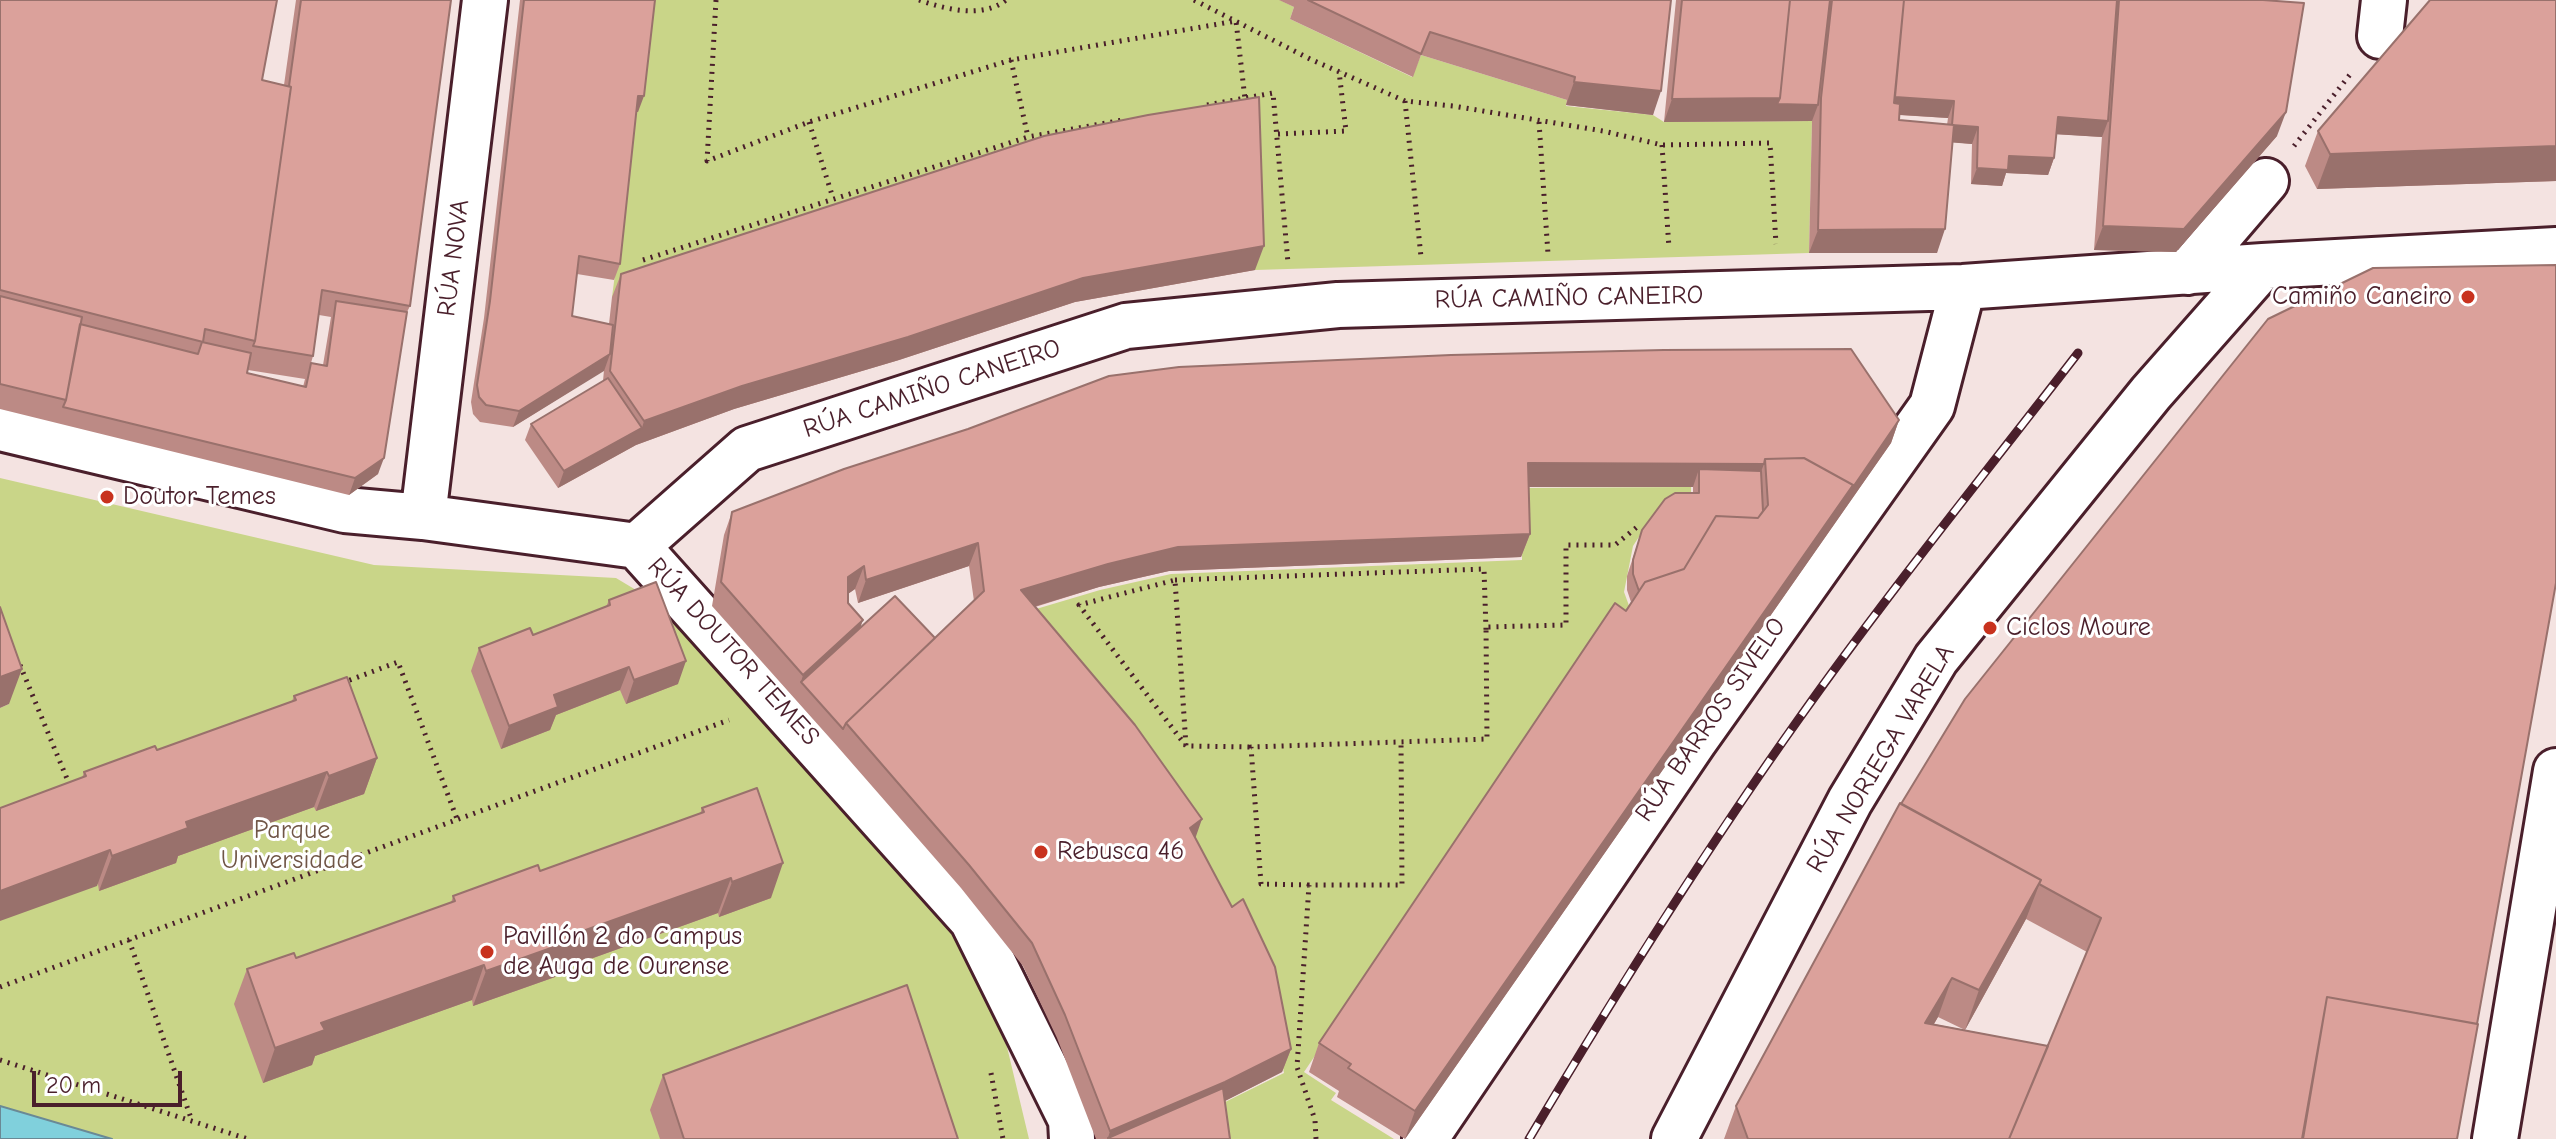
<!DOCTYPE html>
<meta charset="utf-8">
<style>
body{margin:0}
#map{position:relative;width:2556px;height:1139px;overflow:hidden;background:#f4e3e1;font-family:"Comic Neue",sans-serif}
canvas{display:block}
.scale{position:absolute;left:32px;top:1071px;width:150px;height:36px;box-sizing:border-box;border:4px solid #4a1f2b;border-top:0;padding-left:10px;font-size:24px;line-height:28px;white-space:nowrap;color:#4a1f2b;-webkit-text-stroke:6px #fff;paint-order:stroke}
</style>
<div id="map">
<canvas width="2556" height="1139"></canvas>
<div class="scale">20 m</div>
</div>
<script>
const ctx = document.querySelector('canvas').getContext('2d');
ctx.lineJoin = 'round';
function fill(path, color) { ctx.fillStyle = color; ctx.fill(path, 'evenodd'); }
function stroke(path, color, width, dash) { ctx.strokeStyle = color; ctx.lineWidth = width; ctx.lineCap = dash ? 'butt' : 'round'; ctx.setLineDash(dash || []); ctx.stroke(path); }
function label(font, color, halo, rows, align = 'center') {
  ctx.font = font + ' "Comic Neue",sans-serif'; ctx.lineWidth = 6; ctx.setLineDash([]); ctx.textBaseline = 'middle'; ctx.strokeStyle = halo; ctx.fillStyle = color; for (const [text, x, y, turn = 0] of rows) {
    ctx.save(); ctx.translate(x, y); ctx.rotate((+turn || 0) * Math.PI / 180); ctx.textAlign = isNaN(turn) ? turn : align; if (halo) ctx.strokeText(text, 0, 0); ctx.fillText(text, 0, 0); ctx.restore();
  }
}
const green = new Path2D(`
 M651,0H1280L1294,7L1290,19L1412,77L1421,55L1567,100L1566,106L1653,115L1664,122L1812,121L1809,253L1255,270L1251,121L612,297Z
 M0,478L374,565L616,578L676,614L836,789L959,940L1002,1026L1029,1139H0V708L9,704L0,678Z
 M1691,487V507L1648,523L1633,546L1624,592L1631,611L1604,628L1304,1072L1336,1093L1331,1100L1394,1139H1223L1217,1106L1284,1073L1268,989L1016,615L1100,590L1171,574L1522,560V488Z`);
const water = new Path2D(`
 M0,1106L112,1139H0Z`);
const path = new Path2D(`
 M716,0L707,161L809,122L1011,60L1236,21L1245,99
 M919,0C945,9 982,19 1006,0
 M1194,0L1310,59L1405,101L1453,106L1603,131L1662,145L1770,143L1776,244
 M1011,60L1028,137
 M1405,101L1421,257
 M1207,105L1273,93L1288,263
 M809,122L833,198
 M1539,122L1548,254
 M1278,134L1346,131L1339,71
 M1662,145L1669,248
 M2294,146L2352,72
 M643,260L1028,137L1123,120
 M1175,580L1484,569L1486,630
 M20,665L70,786
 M342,683L398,662L457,819
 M1186,746L1079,605L1175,580L1186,746L1251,747
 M1309,885L1261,884L1251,747L1487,739L1486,627L1566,625V545H1615L1637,527
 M129,940L192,1121
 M0,987L729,720
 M0,1060L248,1139
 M991,1073L1003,1139
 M1316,1139L1315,1120L1297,1067L1309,885H1402L1401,741`);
const street = new Path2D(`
 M2380,36L2384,0
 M2188,272L2266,181
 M0,428L345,510L423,517L637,546L972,920L1071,1120L1072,1139
 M423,517L485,0
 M637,546L747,449L1126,326L1338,305L1963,287L2263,266L2556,250
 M1425,1139L1695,740L1932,406L1963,287
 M1674,1139L1850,801L1936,659L2151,393L2263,266
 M2495,1139L2556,771`);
const rail = new Path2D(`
 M1529,1139C1614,996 1702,855 1798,720C1887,594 1984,475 2078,353`);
const wall = new Path2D(`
 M0,0L262,80L284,85L296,0H451L410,306L407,312L378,474L349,495L0,409ZM319,315L331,317L323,365L311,363L313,356ZM248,370L305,379L303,387L247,373Z
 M520,0H655L638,112H636L620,264L614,280L577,274L572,316L609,324L612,297L621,274L1255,270L1075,302L899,360L734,409L636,445L558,488L525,440L531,424L603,381L604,370L513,427L480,422L473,414L471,402L484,318Z
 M1279,0H1671L1653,115L1566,105L1567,100L1421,55L1413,77L1290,19L1294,7Z
 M1676,0H2263L2277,136L2176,252L2094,250L2102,136V137L2056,134L2054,158L2048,175L2006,173L2002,186L1971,184L1972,144L1952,142L1937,253H1809L1812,121L1664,122ZM1899,115L1948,118L1947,125L1899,120Z
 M2556,0V181L2317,189L2305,166L2318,131Z
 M1899,420L1891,443L1405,1139L1337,1097L1339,1091L1309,1072L1319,1043L1631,602L1627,590V576L1642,530L1693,493V487H1528L1530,534L1521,557L1169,571L1099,587L1035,607L1195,838L1291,1049L1282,1072L1225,1101L1230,1139H1096L1057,1038L1023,966L961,888L837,746L712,606L724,535L732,512ZM969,566L974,601L935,638L861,627L848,603V594L855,589L858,603Z
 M609,600L678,684L626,704L620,690L556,715L550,730L501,749L471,671L479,648L533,635L606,607Z
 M294,696L377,758L364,794L316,811L314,807L178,856L176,863L99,891L82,778L84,772L157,750L292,701Z
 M1900,803L2477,1024L2457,1139H1724L1736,1106ZM2026,919L2087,952L2048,1046L1934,1024L1938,1017L1965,1030Z
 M702,808L771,898L719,917L718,913L557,971L555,977L473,1006L472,1000L315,1056L312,1065L263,1083L234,1004L247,969L296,958L451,903L453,896L540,871L700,814Z
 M663,1075L958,1139H660L650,1110Z`);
const shadedWall = new Path2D(`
 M1574,82L1661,91L1653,115L1566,105Z
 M638,96H644L638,112H632Z
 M1893,97L1954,101L1948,118L1887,114Z
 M1780,98L1818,105L1812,121L1664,122L1672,99Z
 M2286,112L2277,136L2176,252L2094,250L2103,226Z
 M2058,117L2108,121L2102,137L2052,134Z
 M1952,125L1978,127L1972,144L1946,142Z
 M2556,146V181L2317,189L2330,154Z
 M2009,156L2054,158L2048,175L2006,173L2002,186L1971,184L1977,168Z
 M1945,229L1937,253H1809L1818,230Z
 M1264,246L1255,270L1075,302L899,360L734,409L636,445L558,488L564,471L642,428L644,421L742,386L1083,278Z
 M610,354L604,371L513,427L519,411Z
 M1899,420L1891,443L1405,1139L1415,1111Z
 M384,458L378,474L349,495L355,478Z
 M1528,463L1764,464L1755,487L1699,469L1693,487H1519Z
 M1530,534L1521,557L1169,571L1099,587L1013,613L1021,590L1108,564L1178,547Z
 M978,543L969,566L858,603L866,580Z
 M864,566L855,589L839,600L848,577Z
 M863,620L855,643L801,682L803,675Z
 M686,661L678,684L626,704L634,680Z
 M629,667L620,690L556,715L550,730L501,749L509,726L554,695Z
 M22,669L9,704L0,708V677Z
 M377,758L364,794L316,811L329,776Z
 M327,772L314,807L178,856L176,863L99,891L112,856L186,822Z
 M1202,819L1194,842L1190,828Z
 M110,850L97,886L0,921V891Z
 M783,863L771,898L719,917L732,882Z
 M731,878L718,913L557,971L555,977L473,1006L486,971L566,937Z
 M2041,880L2026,919L1965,1030L1979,990Z
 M484,965L472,1000L315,1056L312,1065L263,1083L275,1048L321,1023Z
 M1952,978L1938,1017L1911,1062L1925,1023Z
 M1291,1049L1282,1072L1217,1105L1108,1138L1110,1131Z`);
const building = new Path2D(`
 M0,0H277L262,80L291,87L255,341L205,329L203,342L0,290Z
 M301,0H451L410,306L322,290L313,356L253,346L255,341L291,87L289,86Z
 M524,0H655L644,96H638L620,264L579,256L572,316L613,325L610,354L519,411L486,405L479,397L477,385L490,301Z
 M1308,0H1671L1661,91L1574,82L1575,77L1430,32L1421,54Z
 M1682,0H1790L1780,98L1672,99Z
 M1790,0H1830L1818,105L1777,104L1780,98Z
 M1832,0H1904L1894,103L1900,104L1899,120L1954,125L1945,229L1818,230L1821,98Z
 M1904,0H2117L2108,121L2058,117L2054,158L2009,156L2008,170L1977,168L1978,127L1952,125L1954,101L1895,97Z
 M2119,0H2263L2304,3L2286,112L2184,229L2103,226Z
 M2430,0H2556V146L2330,154L2318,131Z
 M1259,97L1264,246L1083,278L908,337L742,386L644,421L610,371L621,274L1044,136L1148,115Z
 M2556,265V583L2477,1024L2327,997L2302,1139H2009L2101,918L2039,884L2041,880L1901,804L1965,699L2268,319L2373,268Z
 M0,296L82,317L66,400L0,384Z
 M336,301L407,312L384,458L355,478L63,407L66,400L80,324L198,354L202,342L251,353L247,373L306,387L311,363L327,366Z
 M1851,349L1899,420L1851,490L1853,485L1804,458L1765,459L1764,464L1528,463L1530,534L1178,547L1108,564L1021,590L1135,725L1202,819L1190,828L1232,907L1243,899L1275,967L1291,1049L1225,1082L1110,1131L1065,1015L1032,943L969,865L846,723L984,591L978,543L866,580L864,566L848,577V603L863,620L803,675L721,582L732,512L844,469L968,429L1109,376L1179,367L1451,355L1664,350Z
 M608,378L642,428L564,471L531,424Z
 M1804,458L1853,485L1415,1111L1348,1068L1351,1064L1319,1043L1615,603L1626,611L1645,582L1684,569L1716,516L1758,518L1768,505L1765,459Z
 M1699,469L1761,471L1763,511L1758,518L1716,516L1684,569L1645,582L1639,591L1633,574V560L1642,530L1665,499L1675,493H1699Z
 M656,582L686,661L634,680L629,667L554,695L558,707L509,726L479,648L530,628L533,635L610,605L609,600Z
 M895,596L935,638L846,723L843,729L801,682Z
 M0,607L22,669L0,677Z
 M347,677L377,758L329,776L327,772L186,822L188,828L112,856L110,850L0,891V808L86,776L84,772L155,746L157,750L296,700L294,696Z
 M757,788L783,863L732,882L731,878L566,937L568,942L486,971L484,965L321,1023L325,1030L275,1048L247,969L294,953L296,958L455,901L453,896L538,865L540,871L704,812L702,808Z
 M1900,803L2041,880L1979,990L1952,978L1925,1023L2048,1046L2009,1139H1748L1736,1106Z
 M907,985L958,1139H684L663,1075Z
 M2327,997L2478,1024L2457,1139H2303Z
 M1223,1088L1230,1139H1108V1138Z`);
const markers = [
 [2468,297,8,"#c8321e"],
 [107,497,8,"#c8321e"],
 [1990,628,8,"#c8321e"],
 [1041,852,8,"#c8321e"],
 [487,952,8,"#c8321e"]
];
const streetNames = [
 ["RÚA NOVA",454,258,-83],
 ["RÚA CAMIÑO CANEIRO",1569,298,-1],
 ["RÚA CAMIÑO CANEIRO",932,389,-18],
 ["RÚA DOUTOR TEMES",733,652,48],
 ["RÚA BARROS SIVELO",1711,720,-55],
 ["RÚA NORIEGA VARELA",1881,759,-59]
];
const poiNames = [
 ["Camiño Caneiro",2452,297,"right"],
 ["Doutor Temes",123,497],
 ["Ciclos Moure",2006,628],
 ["Rebusca 46",1057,852],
 ["Pavillón 2 do Campus",503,937],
 ["de Auga de Ourense",503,967]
];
const parkNames = [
 ["Parque",292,831],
 ["Universidade",292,861]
];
fill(green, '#c9d588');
fill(water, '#80d0dc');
stroke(water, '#6a8995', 2);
stroke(street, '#4a1f2b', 50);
stroke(path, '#4a1f2b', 5, [2, 6]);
stroke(street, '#fff', 44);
stroke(rail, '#4a1f2b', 9);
stroke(rail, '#fff', 6, [18]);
fill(wall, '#bc8a85');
fill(shadedWall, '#99716c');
fill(building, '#dba19b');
stroke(building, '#99716c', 2);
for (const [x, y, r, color] of markers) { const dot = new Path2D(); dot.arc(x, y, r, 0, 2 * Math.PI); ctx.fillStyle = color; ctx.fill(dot); stroke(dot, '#fff', 3); }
label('26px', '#4a1f2b', '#fff', streetNames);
label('26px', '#4a1f2b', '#fff', poiNames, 'left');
label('26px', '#705647', '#fff', parkNames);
</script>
